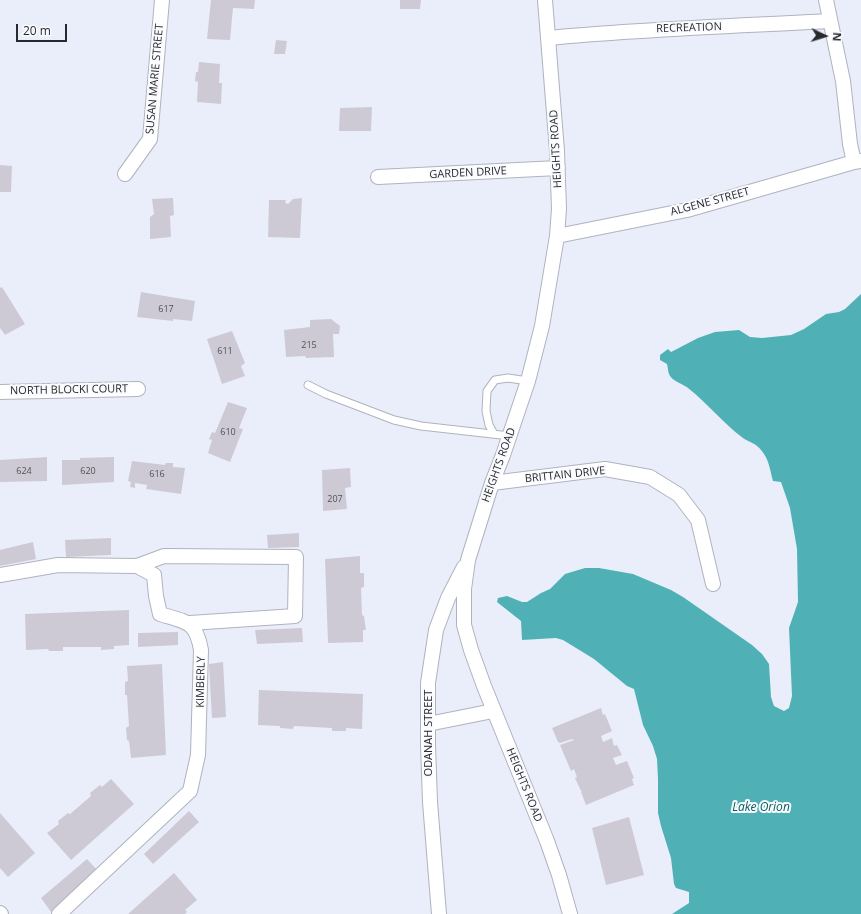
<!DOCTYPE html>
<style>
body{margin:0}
#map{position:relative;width:861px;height:914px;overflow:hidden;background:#eaeefa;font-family:"Open Sans",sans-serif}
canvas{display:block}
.north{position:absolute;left:805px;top:16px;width:40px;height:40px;-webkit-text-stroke:3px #fafbfe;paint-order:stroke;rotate:94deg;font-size:11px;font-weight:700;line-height:16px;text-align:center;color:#27292d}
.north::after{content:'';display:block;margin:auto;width:14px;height:18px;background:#27292d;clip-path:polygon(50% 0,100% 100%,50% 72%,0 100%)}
.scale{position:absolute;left:16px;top:24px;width:51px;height:18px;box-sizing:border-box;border:2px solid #27292d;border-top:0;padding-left:5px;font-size:12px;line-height:14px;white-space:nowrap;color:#27292d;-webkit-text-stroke:3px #fafbfe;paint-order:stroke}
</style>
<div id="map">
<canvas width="861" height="914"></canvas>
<div class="north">N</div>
<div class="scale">20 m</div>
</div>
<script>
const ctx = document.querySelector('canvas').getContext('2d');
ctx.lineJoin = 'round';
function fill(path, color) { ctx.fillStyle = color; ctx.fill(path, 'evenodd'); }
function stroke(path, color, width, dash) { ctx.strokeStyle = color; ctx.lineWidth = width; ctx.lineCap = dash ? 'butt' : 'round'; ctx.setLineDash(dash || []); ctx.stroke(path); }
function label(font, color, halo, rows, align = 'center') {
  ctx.font = font + ' "Open Sans",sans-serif'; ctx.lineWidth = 4; ctx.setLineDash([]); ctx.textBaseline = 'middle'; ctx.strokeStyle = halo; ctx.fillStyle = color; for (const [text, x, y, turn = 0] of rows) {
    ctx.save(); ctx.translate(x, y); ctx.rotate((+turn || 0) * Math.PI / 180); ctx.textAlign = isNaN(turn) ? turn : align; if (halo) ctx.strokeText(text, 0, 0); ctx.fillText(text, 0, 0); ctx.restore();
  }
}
const water = new Path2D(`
 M861,294V914H672L689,903V892L676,888L674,884L671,858L661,826L658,813V779L657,759L653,746L643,725L634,689L627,686L594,659L563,640L556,638L522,640L521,621L497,602L498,598L507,596L522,602H527L541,593L550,589L565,574L585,568H599L633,574L671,590L683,597L752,645L762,654L769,664L771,697L774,706L784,711L789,708L792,696L789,628L798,602L797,549L790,508L781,482L773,481C770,470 769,459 761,450C757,444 749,442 743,438C723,423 707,403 688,388C683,384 673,381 670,376C668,373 668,368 667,364L660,360V355L668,349L671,352L673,351L698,338L715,332L739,330L750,337L762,338L791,335L804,329L826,314L839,312L845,309Z`);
const building = new Path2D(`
 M211,0H255L254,9L233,8L230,40L207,39Z
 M400,0H421L420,9H400Z
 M276,40L287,41L285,54H274Z
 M199,62L220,64L219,83H222L221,104L197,102L198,82L195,81L196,72H198Z
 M372,107L371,131H339L340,108Z
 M0,165L12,166L11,192H0Z
 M173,198L174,215L170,216L171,237L150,239V217L154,214L152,199Z
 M302,198L300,238L268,237L269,200H286L285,203L288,204L293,199Z
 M2,287L25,324L5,335L0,328V288Z
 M141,292L195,301L192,321L173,319V321L137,317Z
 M331,319L340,326L339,334H333L334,357L306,358L305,356L286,357L284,330L310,327V320Z
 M232,331L245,363L241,366L245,376L222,384L207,339Z
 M228,402L247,408L239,428L243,429L230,462L208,453L212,440L209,439L212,432L215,433Z
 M47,457V481L0,482V460Z
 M114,457V482L62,485V460H80V458Z
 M132,461L165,465L166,463H173V467L185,468L181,494L146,489L147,485L135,483V488L130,487L131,482L128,481Z
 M350,468L351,487L345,488L347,509L323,511L322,470Z
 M299,533V547L268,548L267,535Z
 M111,538V555L66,557L65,540Z
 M33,542L36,559L0,566V550Z
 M360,556V573H364V587L361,588L362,615L364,616L366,630H363V642L328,643L325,559Z
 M129,610V645L114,646V649L101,650V647H63V651H49L48,649L26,650L25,614Z
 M302,628L303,642L257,644L255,630Z
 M178,632V645L138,647V633Z
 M223,662L226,717L212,718L209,664Z
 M162,664L166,755L131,758L129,741L127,740L126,728L129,726L127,695H125V682L128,681L127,666Z
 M259,690L363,694L362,729L346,728V731H332V728L294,726L293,729L280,728V726L258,725Z
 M601,708L603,715L605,714L612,731L601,736L603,742L612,738L614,746L617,745L622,755L613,758L616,765L627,761L634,778L632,779L634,785L586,805L581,792L582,791H581L575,778L577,777L574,769L571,771L560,745L574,740L572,739L560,743L558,742L552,728Z
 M111,779L134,804L71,860L47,833L59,824L58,821L68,813L70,814L91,796L90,793L100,785L102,787Z
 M189,811L199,822L153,864L144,854Z
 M0,813L35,853L8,877L0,868Z
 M629,817L644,875L606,885L592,828Z
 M87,859L98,871L51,912L41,898Z
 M174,873L197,900L185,910L187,912L185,914H128Z`);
const service = new Path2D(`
 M308,385L326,394L394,420L421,426L510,436
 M494,434L489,425L486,411L487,391L495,380L508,378L528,381`);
const minor = new Path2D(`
 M545,0L557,151L559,209L557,236L542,326L528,381L503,455L492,483L468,560L464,589V625L471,650L484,686L547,841L559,875L570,914
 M826,0L843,81L850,144L854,162
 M548,38C642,29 736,26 830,21
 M125,174L150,139L162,0
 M378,177L558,168
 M557,236L687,210L854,162L861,161
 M0,392L138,389
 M492,483L605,469L650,477L679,495L698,520L713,584
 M137,566L164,556L296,557L295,616L190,623
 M0,575L58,565L137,566L154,575L156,596L160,614C185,622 196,620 201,650L198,755L190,791L59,914
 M428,724L493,711
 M0,913L1,914
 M439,914L430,802L428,745V683L436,630L448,598L464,567`);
const numberNames = [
 ["617",166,309],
 ["215",309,345],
 ["611",225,351],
 ["610",228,432],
 ["624",24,471],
 ["620",88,471],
 ["616",157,474],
 ["207",335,499]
];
const streetNames = [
 ["RECREATION",689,28,-2],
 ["SUSAN MARIE STREET",155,79,-85],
 ["HEIGHTS ROAD",556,149,-93],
 ["GARDEN DRIVE",468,173,-3],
 ["ALGENE STREET",710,202,-15],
 ["NORTH BLOCKI COURT",69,390,-1],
 ["HEIGHTS ROAD",499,465,-70],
 ["BRITTAIN DRIVE",565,475,-6],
 ["KIMBERLY",201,682,-89],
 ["ODANAH STREET",429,733,-90],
 ["HEIGHTS ROAD",524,785,68]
];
const waterNames = [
 ["Lake Orion",761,808]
];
fill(water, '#4fb1b5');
fill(building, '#cdcad5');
stroke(service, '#afb3be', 9);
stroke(minor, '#afb3be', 16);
stroke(service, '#fff', 7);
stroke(minor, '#fff', 14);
label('9px', '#505157', null, numberNames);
label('11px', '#27292d', '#fafbfe', streetNames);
label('italic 12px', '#055d61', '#fafbfe', waterNames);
</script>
